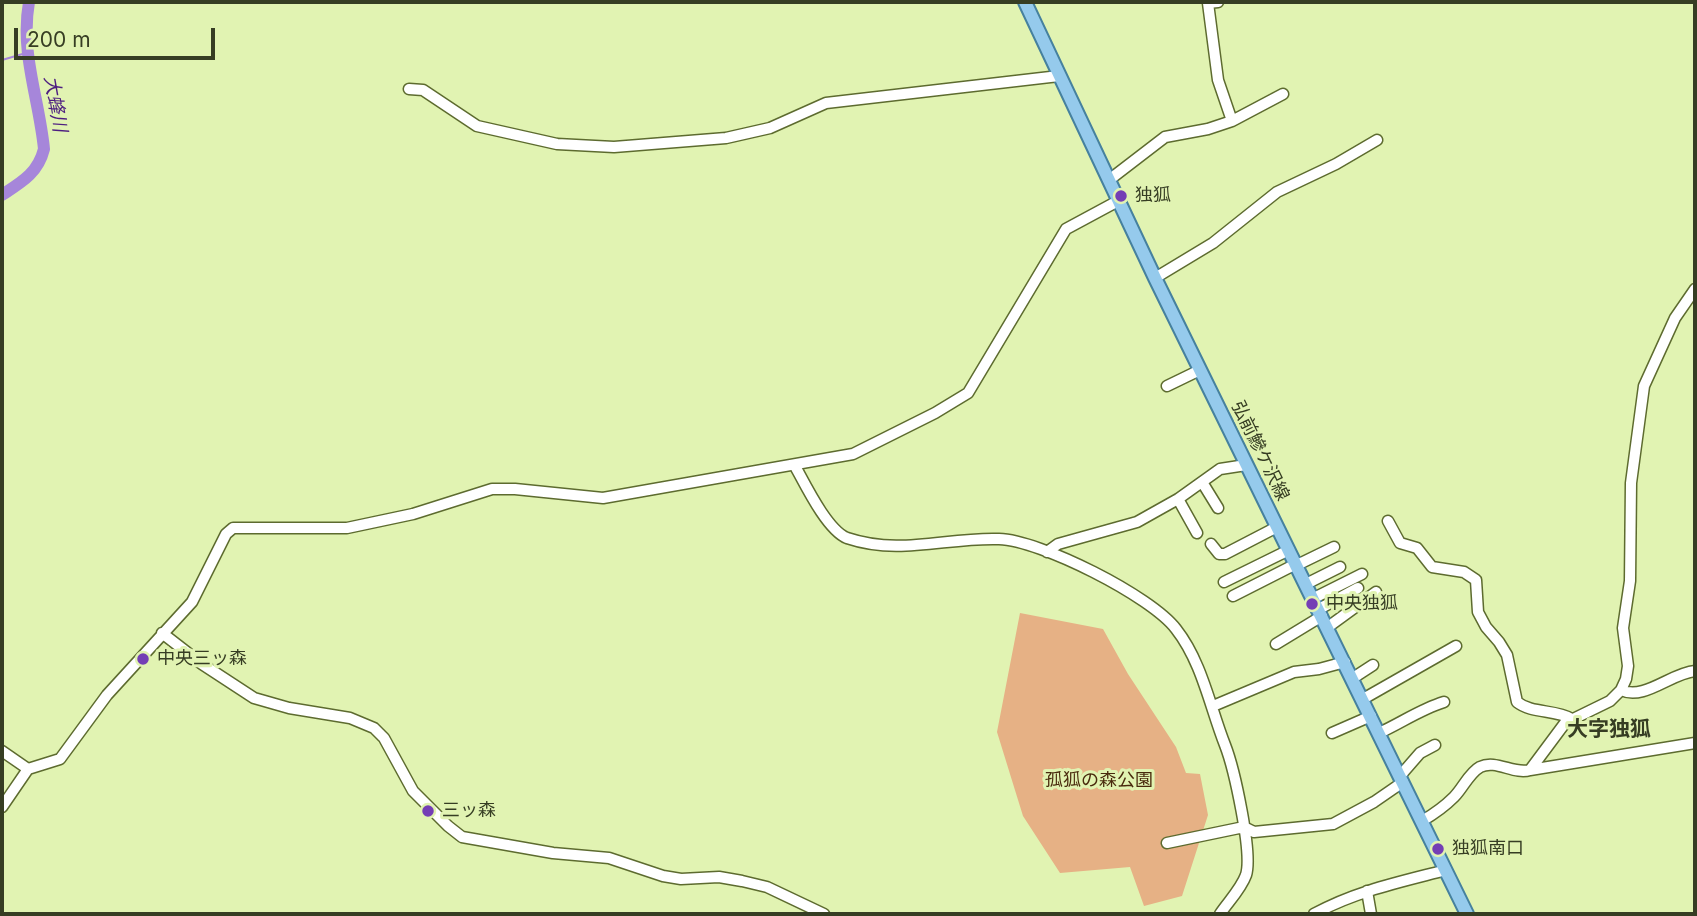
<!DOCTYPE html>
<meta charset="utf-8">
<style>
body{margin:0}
#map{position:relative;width:1697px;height:916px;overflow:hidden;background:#e1f3b2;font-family:Inter,sans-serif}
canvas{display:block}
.frame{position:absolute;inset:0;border:4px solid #363d23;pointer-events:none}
.scale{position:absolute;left:14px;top:28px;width:201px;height:32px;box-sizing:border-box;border:4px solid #363d23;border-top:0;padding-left:9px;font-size:21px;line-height:24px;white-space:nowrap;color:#363d23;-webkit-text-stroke:5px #e1f3b2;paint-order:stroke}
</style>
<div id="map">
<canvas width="1697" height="916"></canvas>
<div class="frame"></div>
<div class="scale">200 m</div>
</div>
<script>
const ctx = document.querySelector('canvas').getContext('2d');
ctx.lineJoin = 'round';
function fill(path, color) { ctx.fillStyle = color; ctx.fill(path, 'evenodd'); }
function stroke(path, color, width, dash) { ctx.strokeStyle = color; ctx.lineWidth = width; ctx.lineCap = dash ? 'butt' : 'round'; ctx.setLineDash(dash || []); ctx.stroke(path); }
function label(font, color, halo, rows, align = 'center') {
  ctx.font = font + ' Inter,"Noto Sans JP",sans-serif'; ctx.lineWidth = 6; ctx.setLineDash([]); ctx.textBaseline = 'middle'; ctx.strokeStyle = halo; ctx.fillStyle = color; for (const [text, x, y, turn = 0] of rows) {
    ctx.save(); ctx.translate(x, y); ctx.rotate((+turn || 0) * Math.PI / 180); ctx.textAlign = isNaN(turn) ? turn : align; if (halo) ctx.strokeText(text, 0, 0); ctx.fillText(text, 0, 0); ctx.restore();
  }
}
const green = new Path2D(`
 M1020,613L1103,629L1128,674L1176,747L1186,773L1200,774L1208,815L1182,896L1144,906L1130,867L1060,873L1023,816L997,732Z`);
const stream = new Path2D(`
 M2,60L26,53`);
const river = new Path2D(`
 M2,195C22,182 38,173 44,149C39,98 20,53 29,2`);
const minor = new Path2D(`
 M1218,2L1208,3L1218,80L1232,121
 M409,89L423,90L477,126L557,144L614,147L726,138L770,128L826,103L1059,76
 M1109,180L1165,137L1208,129L1232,121L1283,94
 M1155,278L1213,243L1277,192L1336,164L1377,140
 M1167,386L1200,370
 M795,466C805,484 827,530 847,538C901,556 946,537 999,539C1040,540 1151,596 1176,629C1202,662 1210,707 1225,745C1234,768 1253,853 1246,875C1241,889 1228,902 1220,914
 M1202,482L1218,508
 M1178,499L1197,533
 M1388,521L1400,543L1417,548L1432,567L1464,572L1476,580L1478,612L1486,627L1499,642L1507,655L1517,702C1532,714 1555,709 1572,719
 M1211,544L1219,554H1225L1277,527
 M1047,552L1058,544L1137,522L1178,499L1220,469L1246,465
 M1297,565L1334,547
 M1224,582L1289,550
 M1306,584L1340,567
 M1233,596L1296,564
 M1314,598L1362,574
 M1319,609L1358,588
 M1328,627L1376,592
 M162,633L202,664L254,698L289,708L350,718L374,728L384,738L413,791L448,826L462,837L553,853L609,858L663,876L681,879L719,877L742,881L767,887L824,914
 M1276,644L1322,616
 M1353,678L1373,665
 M1621,690C1644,701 1671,673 1695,671
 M1363,699L1456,646
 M1213,706L1294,672L1319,669L1345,662
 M1332,733L1371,716
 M1379,733C1401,723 1421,709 1444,702
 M2,751L28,769
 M1530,770L1695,743
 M1400,776L1420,753L1435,745
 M2,807L28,769L60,759L107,695L192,602L226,534L233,528H347L413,514L492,489H515L603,498L853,454L935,413L968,393L1066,229L1118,201
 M1422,821C1434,814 1444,807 1454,797C1463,788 1469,773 1480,767C1496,759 1514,775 1530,770L1565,723L1610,701L1621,690L1626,679L1628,666L1623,628L1630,581L1631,483L1644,386L1675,318L1695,289
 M1167,843L1244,827L1254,832L1333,824L1374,802L1403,782
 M1367,891L1371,914
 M1314,914C1356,891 1400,882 1446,870`);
const major = new Path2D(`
 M1025,2L1155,278L1467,914`);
const markers = [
 [1121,196,7,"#743eb5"],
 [1312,604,7,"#743eb5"],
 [143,659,7,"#743eb5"],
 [428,811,7,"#743eb5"],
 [1438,849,7,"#743eb5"]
];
const poiNames = [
 ["独狐",1135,196],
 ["中央独狐",1326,604],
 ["中央三ッ森",157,659],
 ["三ッ森",442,811],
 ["独狐南口",1452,849]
];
const streetNames = [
 ["弘前鰺ケ沢線",1260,451,64]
];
const parkNames = [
 ["孤狐の森公園",1099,781]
];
const waterNames = [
 ["大蜂川",55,104,80]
];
const quarterNames = [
 ["大字独狐",1609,730]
];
fill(green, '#e6b185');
stroke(stream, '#a686da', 2);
stroke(river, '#a686da', 12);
stroke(minor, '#5d6b2f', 13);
stroke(major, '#46819e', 16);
stroke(minor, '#fff', 10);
stroke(major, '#95caec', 12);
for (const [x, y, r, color] of markers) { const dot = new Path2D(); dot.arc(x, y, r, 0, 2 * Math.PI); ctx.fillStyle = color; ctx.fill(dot); stroke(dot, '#e1f3b2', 2.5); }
label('18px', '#363d23', '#e1f3b2', poiNames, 'left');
label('18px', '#363d23', '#e1f3b2', streetNames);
label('18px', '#492a0d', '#e1f3b2', parkNames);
label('italic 19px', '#4d1e80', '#e1f3b2', waterNames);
label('bold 21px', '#363d23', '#e1f3b2', quarterNames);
</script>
